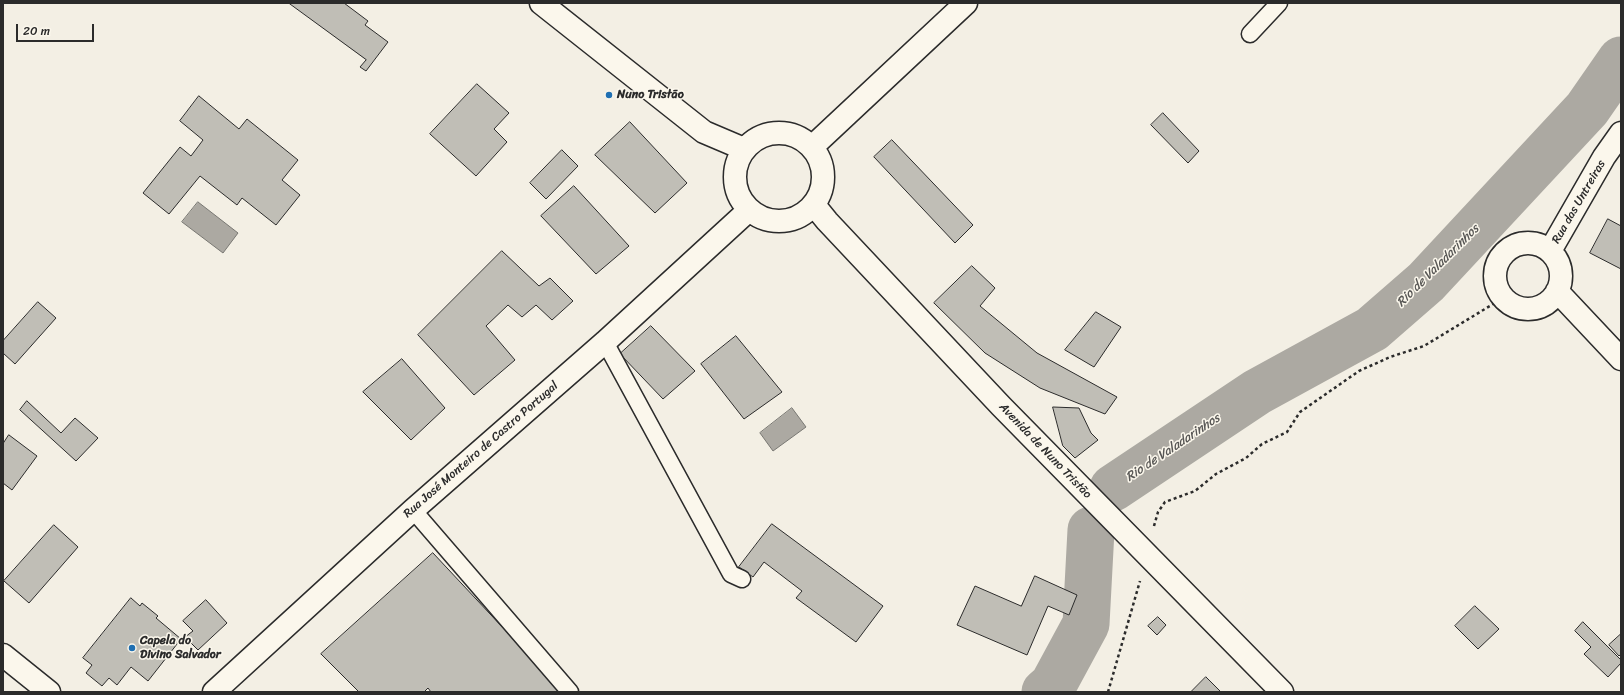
<!DOCTYPE html>
<meta charset="utf-8">
<style>
body{margin:0}
#map{position:relative;width:1624px;height:695px;overflow:hidden;background:#f3efe4;font-family:Sriracha,sans-serif}
canvas{display:block}
.frame{position:absolute;inset:0;border:4px solid #2b2b2b;pointer-events:none}
.scale{position:absolute;left:16px;top:24px;width:78px;height:18px;box-sizing:border-box;border:2px solid #2b2b2b;border-top:0;padding-left:5px;font-size:12px;line-height:14px;white-space:nowrap;color:#2b2b2b;-webkit-text-stroke:3px #fbf7ec;paint-order:stroke}
</style>
<div id="map">
<canvas width="1624" height="695"></canvas>
<div class="frame"></div>
<div class="scale">20 m</div>
</div>
<script>
const ctx = document.querySelector('canvas').getContext('2d');
ctx.lineJoin = 'round';
function fill(path, color) { ctx.fillStyle = color; ctx.fill(path, 'evenodd'); }
function stroke(path, color, width, dash) { ctx.strokeStyle = color; ctx.lineWidth = width; ctx.lineCap = dash ? 'butt' : 'round'; ctx.setLineDash(dash || []); ctx.stroke(path); }
function label(font, color, halo, rows, align = 'center') {
  ctx.font = font + ' Sriracha,sans-serif'; ctx.lineWidth = 3; ctx.setLineDash([]); ctx.textBaseline = 'middle'; ctx.strokeStyle = halo; ctx.fillStyle = color; for (const [text, x, y, turn = 0] of rows) {
    ctx.save(); ctx.translate(x, y); ctx.rotate((+turn || 0) * Math.PI / 180); ctx.textAlign = isNaN(turn) ? turn : align; if (halo) ctx.strokeText(text, 0, 0); ctx.fillText(text, 0, 0); ctx.restore();
  }
}
const water = new Path2D(`
 M198,202L238,233L223,253L182,222Z
 M792,408L806,427L773,451L760,433Z`);
const river = new Path2D(`
 M1113,488L1257,392L1372,329L1426,282L1587,109L1621,60
 M1045,692L1053,685L1086,624L1091,530`);
const building = new Path2D(`
 M289,3H344L368,21L365,25L388,42L366,71L360,67L366,60Z
 M477,84L509,113L494,129L507,142L476,176L430,134Z
 M199,96L239,129L247,119L298,160L282,180L300,195L276,225L242,198L237,205L200,176L169,214L143,193L180,147L191,156L203,140L180,121Z
 M1163,113L1199,151L1188,163L1151,125Z
 M630,122L687,183L655,213L595,155Z
 M892,140L973,225L955,243L874,157Z
 M562,150L578,166L546,199L530,183Z
 M574,186L629,246L596,274L541,216Z
 M1608,219L1621,226V269L1590,253Z
 M502,251L539,286L550,278L573,301L552,320L536,305L522,317L508,305L486,326L515,360L474,395L418,335Z
 M972,266L995,288L980,306L1037,353L1117,397L1105,414L1040,388L985,353L934,303Z
 M38,302L56,318L15,364L3,353V341Z
 M1096,312L1121,327L1094,367L1065,350Z
 M651,326L695,371L663,399L620,354Z
 M736,336L782,392L744,419L701,364Z
 M402,359L445,408L411,440L363,392Z
 M27,401L61,433L75,418L98,438L76,461L20,410Z
 M1053,407L1079,408L1091,433L1098,440L1075,458L1063,446Z
 M9,435L37,456L12,490L3,483V444Z
 M772,524L883,606L856,642L796,598L802,591L764,562L753,577L739,567Z
 M54,525L78,547L29,603L4,581Z
 M433,553L563,692H431L428,688L424,692H359L321,654Z
 M1035,576L1077,595L1069,615L1048,606L1027,655L957,625L975,586L1021,606Z
 M131,598L140,606L142,603L158,616L156,618L181,639L148,681L131,667L117,685L109,678L102,686L86,673L92,665L83,658Z
 M206,600L227,623L198,650L185,637L193,631L183,621Z
 M1475,606L1499,629L1478,649L1455,626Z
 M1158,617L1166,625L1157,635L1148,626Z
 M1583,622L1621,660V663L1608,677L1584,654L1591,647L1575,631Z
 M1621,634V654L1619,656L1609,645Z
 M1206,677L1221,692H1191Z`);
const path = new Path2D(`
 M1154,526L1158,512L1165,502L1195,491L1216,474L1246,458L1262,444L1287,432L1300,412L1359,371L1390,357L1424,346L1503,298
 M1108,692L1140,581`);
const lane = new Path2D(`
 M1250,34L1279,3
 M605,342L731,574L742,579
 M413,510L570,692`);
const street = new Path2D(`
 M1495 276a33 33 0 1 1 66 0a33 33 0 1 1-66 0Z
 M1550,251L1604,157L1621,133
 M1557,291L1621,359
 M3,655L49,692`);
const secondary = new Path2D(`
 M541,3L704,132L744,149
 M735 177a44 44 0 1 1 88 0a44 44 0 1 1-88 0Z
 M812,147L966,3
 M814,205L827,221L1001,406L1282,692
 M214,692L413,510L605,342L749,210`);
const markers = [
 [609,95,4,"#1f6fb2"],
 [132,648,4,"#1f6fb2"]
];
const poiNames = [
 ["Nuno Tristão",617,95],
 ["Capela do",140,641],
 ["Divino Salvador",140,655]
];
const streetNames = [
 ["Rua das Untreiras",1579,202,-60],
 ["Rua José Monteiro de Castro Portugal",481,450,-41],
 ["Avenida de Nuno Tristão",1045,451,46]
];
const waterNames = [
 ["Rio de Valadarinhos",1438,266,-45],
 ["Rio de Valadarinhos",1173,448,-34]
];
fill(water, '#aca9a2');
stroke(water, '#787772', 1);
stroke(river, '#aca9a2', 47);
fill(building, '#c0beb6');
stroke(building, '#2b2b2b', 1);
stroke(lane, '#2b2b2b', 19);
stroke(street, '#2b2b2b', 25);
stroke(secondary, '#2b2b2b', 25);
stroke(path, '#2b2b2b', 2.5, [3, 3]);
stroke(lane, '#fbf7ec', 16);
stroke(street, '#fbf7ec', 22);
stroke(secondary, '#fbf7ec', 22);
for (const [x, y, r, color] of markers) { const dot = new Path2D(); dot.arc(x, y, r, 0, 2 * Math.PI); ctx.fillStyle = color; ctx.fill(dot); stroke(dot, '#fbf7ec', 1.5); }
label('bold 12px', '#2b2b2b', '#fbf7ec', poiNames, 'left');
label('12px', '#2b2b2b', '#fbf7ec', streetNames);
label('italic 13px', '#585755', '#fbf7ec', waterNames);
</script>
